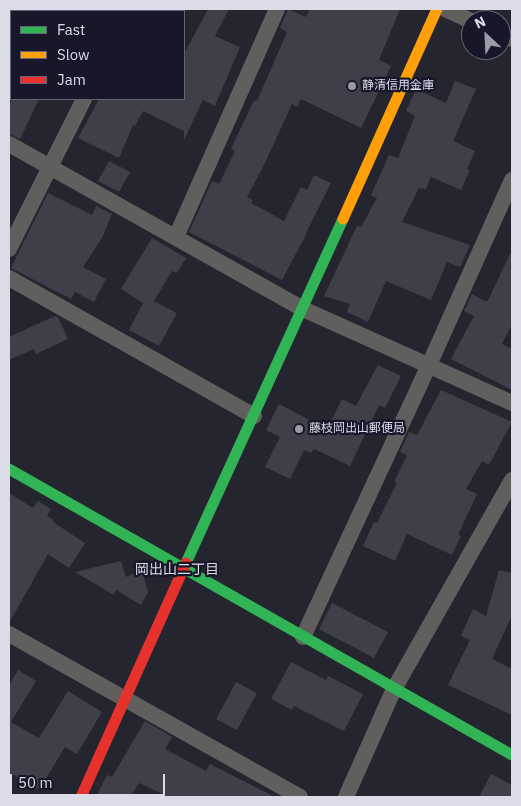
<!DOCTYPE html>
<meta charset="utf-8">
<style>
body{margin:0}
#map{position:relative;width:521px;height:806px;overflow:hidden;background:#25252f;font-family:"IBM Plex Sans",sans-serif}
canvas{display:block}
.frame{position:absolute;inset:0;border:10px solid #dbdce8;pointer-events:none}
.legend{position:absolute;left:10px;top:10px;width:175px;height:90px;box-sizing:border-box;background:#171729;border:1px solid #656675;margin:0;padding:6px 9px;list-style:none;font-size:15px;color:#dbdce8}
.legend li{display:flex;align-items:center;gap:10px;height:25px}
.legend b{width:25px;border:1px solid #656675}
.north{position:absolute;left:461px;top:10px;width:50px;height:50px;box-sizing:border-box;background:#171729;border:1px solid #656675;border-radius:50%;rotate:335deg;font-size:14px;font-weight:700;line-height:20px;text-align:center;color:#dbdce8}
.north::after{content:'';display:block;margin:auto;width:18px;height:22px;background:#9b9ca7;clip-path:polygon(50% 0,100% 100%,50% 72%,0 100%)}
.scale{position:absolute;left:10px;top:774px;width:155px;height:22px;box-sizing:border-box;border:2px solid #dbdce8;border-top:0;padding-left:6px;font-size:15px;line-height:18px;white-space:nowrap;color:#dbdce8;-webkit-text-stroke:4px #171729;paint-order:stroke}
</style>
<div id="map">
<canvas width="521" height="806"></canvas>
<div class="frame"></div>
<ul class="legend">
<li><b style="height:6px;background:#30b455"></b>Fast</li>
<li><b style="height:6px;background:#ff9f0a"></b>Slow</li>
<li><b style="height:6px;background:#e5322d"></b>Jam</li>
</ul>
<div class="north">N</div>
<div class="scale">50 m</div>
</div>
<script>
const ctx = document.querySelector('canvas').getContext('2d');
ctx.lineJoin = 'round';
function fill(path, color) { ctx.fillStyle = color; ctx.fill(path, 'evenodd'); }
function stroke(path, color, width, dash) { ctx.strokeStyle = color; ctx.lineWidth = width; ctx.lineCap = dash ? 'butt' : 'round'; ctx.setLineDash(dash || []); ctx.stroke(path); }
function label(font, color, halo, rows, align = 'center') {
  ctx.font = font + ' "IBM Plex Sans","Noto Sans JP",sans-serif'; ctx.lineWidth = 4.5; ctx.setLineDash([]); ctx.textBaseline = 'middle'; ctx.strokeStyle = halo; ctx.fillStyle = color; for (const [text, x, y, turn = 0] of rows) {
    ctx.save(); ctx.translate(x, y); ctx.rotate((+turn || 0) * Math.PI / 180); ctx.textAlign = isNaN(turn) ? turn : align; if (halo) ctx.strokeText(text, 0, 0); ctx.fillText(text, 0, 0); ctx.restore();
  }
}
const building = new Path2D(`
 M208,9H229L215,36L240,47L215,106L203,100L184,140V131L143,111L135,126L133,125L119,158L78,138L99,99H184V54Z
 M288,9L306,17L310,9H400L379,60L391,66L361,128L301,99L297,107L292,104L264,165L247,197L253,200L251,203L284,221L301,187L307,190L314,175L331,183L306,233H307L282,280L189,232L212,181L219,184L235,151L231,149L254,100L257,101L287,32L280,28Z
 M455,81L476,89L453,141L475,151L467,169L470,170L461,190L431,177L426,189L419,188L402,222L470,245L460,267L447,262L431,300L386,281L368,322L347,312L350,304L324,296L357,226L361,227L377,198L371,195L389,155L398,158L415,116L406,111L416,89L446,103Z
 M12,99H39L20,139L9,134V105Z
 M109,161L130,172L119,192L98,181Z
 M48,193L92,215L96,206L112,214L103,236L83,267L106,279L94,302L75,292L71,299L11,268Z
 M152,238L186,258L177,273L172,271L154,301L177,313L159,346L129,330L143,303L121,289Z
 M512,250V324L502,344L512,349V390L451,359L474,316L464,311L472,294L487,302Z
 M55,316L58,317L68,339L36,354L34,349L9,360V337Z
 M378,365L401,376L385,408L379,405L350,466L314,449L311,453L304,450L290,479L265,467L280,437L266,430L279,404L327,429L342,399L356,406Z
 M441,390L512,422L489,465L482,461L466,489L477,494L458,535L461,536L452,555L407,534L395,561L363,546L374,522L377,523L397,483L394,482L407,455L400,452L409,432L417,435Z
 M9,493L33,508L38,501L51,509L47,516L54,520L53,522L85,543L69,568L48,554L9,623Z
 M121,561L126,577L142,570L148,592L141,605L116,590L114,595L75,572Z
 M499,570L512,573V615L492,659L512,669V715L448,685L470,640L461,636L473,609L486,616Z
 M332,603L388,632L374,658L319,629Z
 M291,662L326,680L328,676L363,694L344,731L294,706L292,710L271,699Z
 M18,670L36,681L11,722L39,738L68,691L102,712L77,754L65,747L39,790L9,772V685Z
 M236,682L257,693L237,730L216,719Z
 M145,721L172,737L165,749L206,771L210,764L275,797H169L139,783L130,797H96L107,775L112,777Z
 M491,774L512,785V797H479Z`);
const street = new Path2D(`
 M445,9L471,21
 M128,11L130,9
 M501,34L512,39
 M9,144L303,309L512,403
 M176,237L277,9
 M9,249L84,99
 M9,278L254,416
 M9,634L300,797
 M303,637L429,365L512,180
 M346,797L394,689L512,480`);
const fast = new Path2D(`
 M9,469L512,755
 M186,563L343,219`);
const slow = new Path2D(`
 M343,219L437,9`);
const jam = new Path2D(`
 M81,797L186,563`);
const markers = [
 [352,86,5,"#9b9ca7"],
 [299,429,5,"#9b9ca7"]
];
const poiNames = [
 ["静清信用金庫",362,86],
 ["藤枝岡出山郵便局",309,429]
];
const neighbourhoodNames = [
 ["岡出山二丁目",177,570]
];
fill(building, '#3f3f4a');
stroke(street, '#605f5e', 16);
stroke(fast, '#30b455', 11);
stroke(slow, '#ff9f0a', 11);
stroke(jam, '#e5322d', 11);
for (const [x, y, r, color] of markers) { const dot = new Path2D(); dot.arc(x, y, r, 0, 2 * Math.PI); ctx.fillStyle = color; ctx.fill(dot); stroke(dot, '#171729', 2); }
label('12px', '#dbdce8', '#171729', poiNames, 'left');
label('14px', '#dbdce8', '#171729', neighbourhoodNames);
</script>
